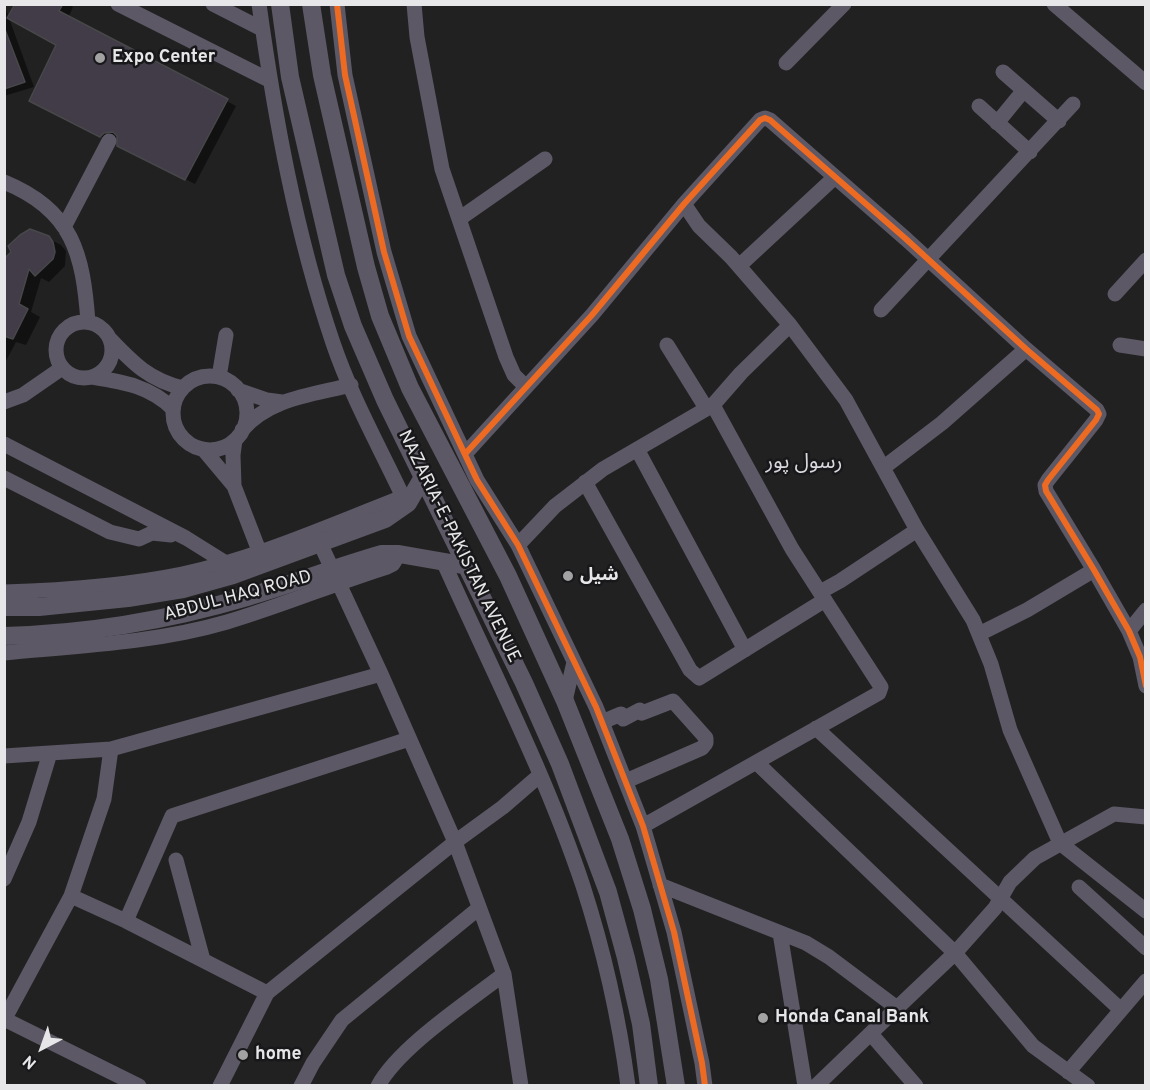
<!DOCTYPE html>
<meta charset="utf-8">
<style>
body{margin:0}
#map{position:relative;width:1150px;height:1090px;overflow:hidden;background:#212122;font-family:Overpass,sans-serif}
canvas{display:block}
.frame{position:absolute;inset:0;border:6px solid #e7e7e9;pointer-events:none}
.north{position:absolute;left:12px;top:1018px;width:60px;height:60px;-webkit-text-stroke:4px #18171a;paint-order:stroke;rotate:221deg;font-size:16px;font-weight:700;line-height:24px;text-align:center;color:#e7e7e9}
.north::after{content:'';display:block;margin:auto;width:21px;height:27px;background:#e7e7e9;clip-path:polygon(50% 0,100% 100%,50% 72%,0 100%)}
</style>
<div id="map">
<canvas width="1150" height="1090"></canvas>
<div class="frame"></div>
<div class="north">N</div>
</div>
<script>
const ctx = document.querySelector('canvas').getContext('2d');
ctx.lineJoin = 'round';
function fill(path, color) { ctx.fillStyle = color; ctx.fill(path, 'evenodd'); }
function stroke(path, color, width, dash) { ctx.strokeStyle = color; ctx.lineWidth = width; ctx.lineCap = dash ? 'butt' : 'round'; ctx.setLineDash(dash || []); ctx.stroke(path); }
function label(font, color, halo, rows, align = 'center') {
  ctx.font = font + ' Overpass,"Noto Sans Arabic",sans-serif'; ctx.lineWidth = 5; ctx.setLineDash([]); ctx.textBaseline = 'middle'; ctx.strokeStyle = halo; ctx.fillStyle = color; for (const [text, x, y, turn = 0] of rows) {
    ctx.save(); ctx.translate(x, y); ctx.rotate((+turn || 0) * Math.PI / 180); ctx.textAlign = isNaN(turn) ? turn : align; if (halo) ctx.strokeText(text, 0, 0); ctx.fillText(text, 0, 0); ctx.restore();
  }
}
const shadow = new Path2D(`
 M17,4H69L73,7L68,18L236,106L195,184L129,151L119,137H114L110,141L40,106L58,45L9,18L34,87L4,96V5L9,17Z
 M48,238L61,245L66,251L65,266L49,282L41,278L31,312L40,317L26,345L16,342L6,361L4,261Z`);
const building = new Path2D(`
 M15,4H63L59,11L228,99L185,180L117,146V136L113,132L104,133L100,137L29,101L56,45L7,18Z
 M4,27L25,82L4,89Z
 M30,229L49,236L53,242L55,252L53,259L35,276L29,269L19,304L28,309L13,339L4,336V259L11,252L8,246L20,235Z`);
const minor = new Path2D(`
 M118,4L269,80
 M213,4L262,29
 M259,4C275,119 296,234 333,343C351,396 379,446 403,497L408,503
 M337,4L345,75L384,252L409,336L477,480L518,545L596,707L643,826L674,932L702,1063L705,1086
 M414,4L417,37L442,169L506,357L514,375L526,387
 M1054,4L1146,83
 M786,63L844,4
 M1003,72L1059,121
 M979,106L1030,152
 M997,123L1024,90
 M4,182C73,210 83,254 88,322
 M684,204L699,226L731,257L790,325L846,400L917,530L973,620L991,664L1010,730L1060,843L1146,911
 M459,219L545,159
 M64,227L109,141
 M739,266L835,177
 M1115,294L1146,260
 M881,310L1073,104
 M56 350a28 28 0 1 1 56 0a28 28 0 1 1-56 0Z
 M110,339C133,363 149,380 183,388
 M667,345L706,408
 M1120,345L1146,349
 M173 413a37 37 0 1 1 74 0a37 37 0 1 1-74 0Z
 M92,377C123,382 150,386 173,409
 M219,377L226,335
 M238,390L267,400L282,402
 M4,402L23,395L62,368
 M713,405L741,373L790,325
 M242,430C270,398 312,395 351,385
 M4,444L186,538L226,563L229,567
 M203,449L234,486L263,561
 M637,449L745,650
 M465,454L592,315L684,204L760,120L765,118L770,120L906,239L1026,349L1097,410L1099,414L1096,420L1048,480L1045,485L1046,491L1094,570L1129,631L1140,657L1146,686
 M883,468L942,423L1026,349
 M4,478L110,532L139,539L152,533L171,535
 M585,482L690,670L699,678L825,600
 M234,486L233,455L235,440
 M320,543L381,674L455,842L504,974L521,1086
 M518,545L555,506L603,469L713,405L792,549L881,687L879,693L643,826
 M443,561C491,668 546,775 583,886C604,951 619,1018 628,1086
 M4,592C64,590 124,586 182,574C258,558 330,525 403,497
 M820,592L840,581L917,530
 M1129,631L1146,610
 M979,634L1027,610L1094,570
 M4,653C78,646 155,643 227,622C281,606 333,584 387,567L393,564L399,554
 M565,701L574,662
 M602,722L621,714L623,719L640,710L642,713L673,701L706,738V743L702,748L626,781
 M816,728L1121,1010
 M4,756L111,749L381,674
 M757,763L955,953L995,908L1010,882L1035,858L1114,814L1146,817
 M176,860L203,960
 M4,879L29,822L50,753
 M660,885L806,943L829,957L897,1008L955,953L1033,1046L1088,1086
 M1079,887L1146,948
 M71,896L126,921L267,993
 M126,921L172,816L409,739
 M780,933L805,1086
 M4,1019L139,1086
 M4,1020L71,896L104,799L111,749
 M871,1034L916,1086
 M1068,1072L1146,981
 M220,1086L267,993L455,842L503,807L540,775
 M301,1086L313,1063L342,1020L479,908
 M378,1086C399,1047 468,1002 504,974
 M816,1086L897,1008`);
const major = new Path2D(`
 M280,4L290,77L336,275L353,326L385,400L524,683L560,764L608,892L626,958L641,1024L649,1086
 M311,4L322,75L366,267L380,316L410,388L508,576L565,701L620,839L642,909L659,979L676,1086
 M4,607H39L128,598L183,589L233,575L385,519L408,503L423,477
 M4,636C86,634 169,620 247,597C292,584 337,567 382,554H399L468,566`);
const cycleway = new Path2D(`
 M337,4L345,75L384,252L409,336L477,480L518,545L596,707L643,826L674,932L702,1063L705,1086
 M465,454L592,315L684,204L760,120L765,118L770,120L906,239L1026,349L1097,410L1099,414L1096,420L1048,480L1045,485L1046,491L1094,570L1129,631L1140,657L1146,686`);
const markers = [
 [100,58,6,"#a2a2a3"],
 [568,576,6,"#a2a2a3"],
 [763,1018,6,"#a2a2a3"],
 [243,1055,6,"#a2a2a3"]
];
const poiNames = [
 ["Expo Center",112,58],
 ["شیل",580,576],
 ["Honda Canal Bank",775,1018],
 ["home",255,1055]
];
const streetNames = [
 ["NAZARIA-E-PAKISTAN AVENUE",458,547,64],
 ["ABDUL HAQ ROAD",238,597,-15]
];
const quarterNames = [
 ["رسول پور",804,464]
];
fill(shadow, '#0007');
fill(building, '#413c48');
stroke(building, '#484749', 1.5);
stroke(minor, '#5d5865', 15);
stroke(major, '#5d5865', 18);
stroke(cycleway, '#ed6a23', 6);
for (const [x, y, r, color] of markers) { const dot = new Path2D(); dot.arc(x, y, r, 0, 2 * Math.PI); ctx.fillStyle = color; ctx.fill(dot); stroke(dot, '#18171a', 2); }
label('bold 18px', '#e7e7e9', '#18171a', poiNames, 'left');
label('18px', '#e7e7e9', '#18171a', streetNames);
label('21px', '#d9d8dc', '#18171a', quarterNames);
</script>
